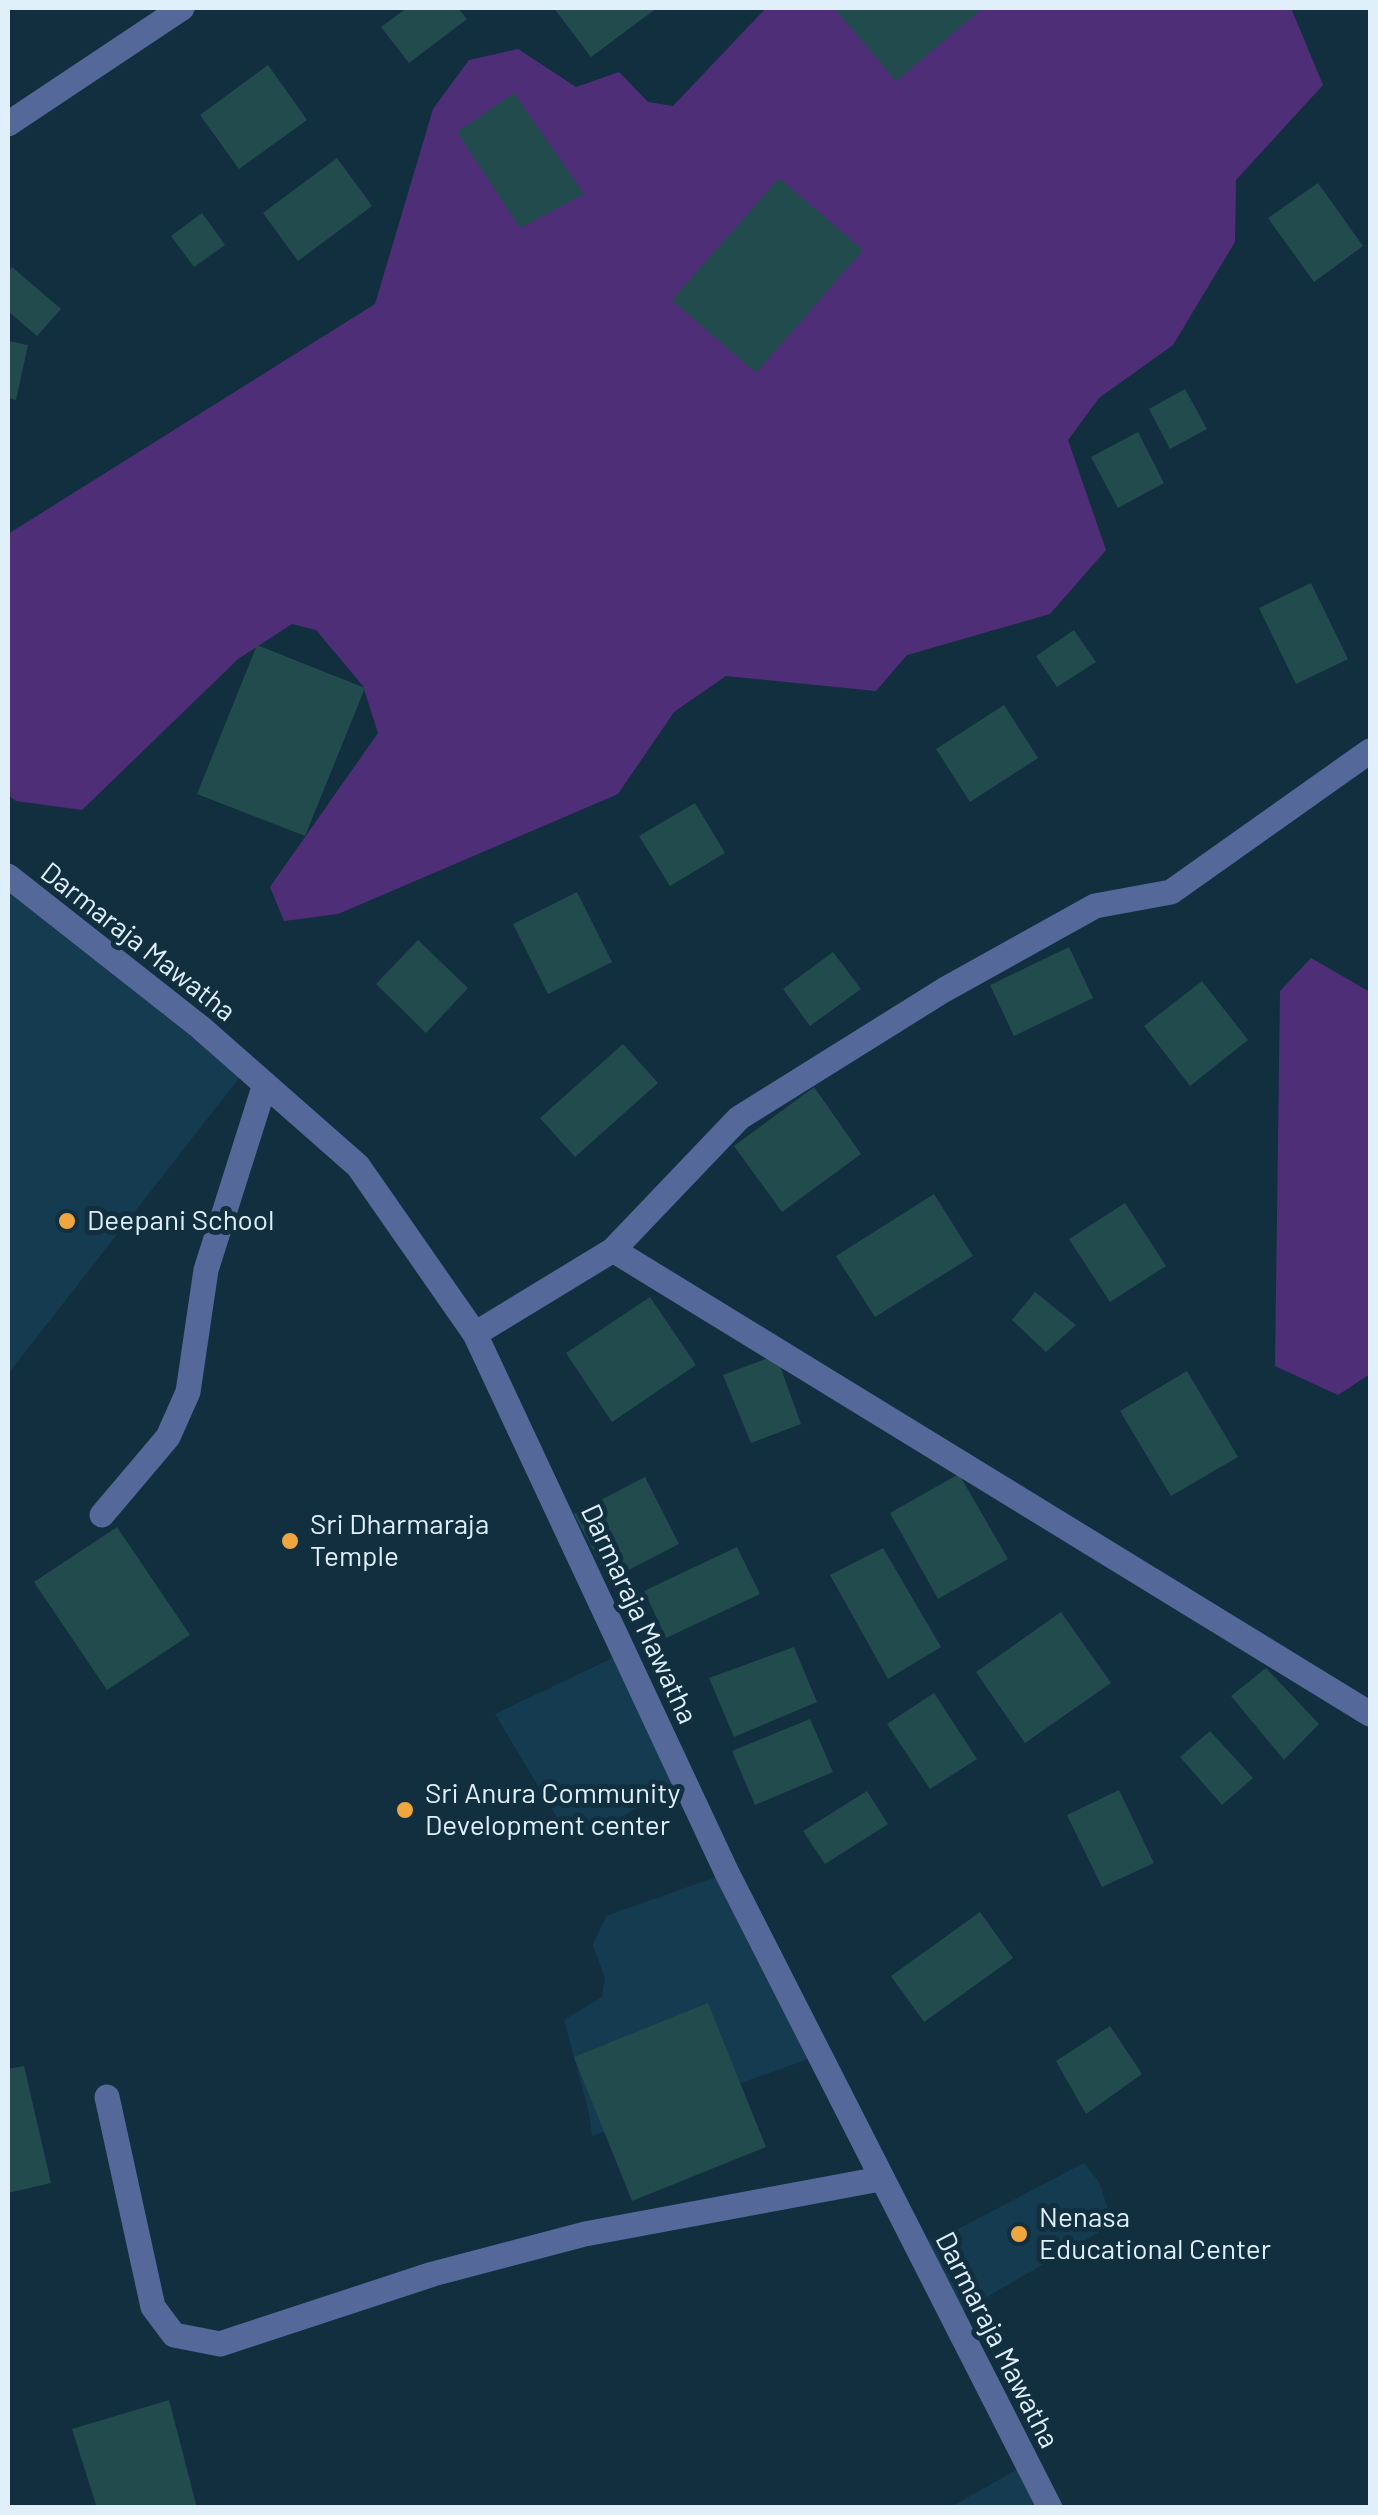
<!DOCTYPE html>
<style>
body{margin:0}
#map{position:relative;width:1378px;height:2515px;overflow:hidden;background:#122f40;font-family:Barlow,sans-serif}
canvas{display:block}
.frame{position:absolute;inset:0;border:10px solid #dff0fb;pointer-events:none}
</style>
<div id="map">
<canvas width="1378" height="2515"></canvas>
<div class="frame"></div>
</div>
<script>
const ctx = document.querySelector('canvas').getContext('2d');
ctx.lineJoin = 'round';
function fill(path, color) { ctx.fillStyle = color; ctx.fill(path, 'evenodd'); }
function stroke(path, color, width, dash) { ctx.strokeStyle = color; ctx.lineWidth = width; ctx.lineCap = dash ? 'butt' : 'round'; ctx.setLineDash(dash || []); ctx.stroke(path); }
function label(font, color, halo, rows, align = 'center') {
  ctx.font = font + ' Barlow,sans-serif'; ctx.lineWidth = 10; ctx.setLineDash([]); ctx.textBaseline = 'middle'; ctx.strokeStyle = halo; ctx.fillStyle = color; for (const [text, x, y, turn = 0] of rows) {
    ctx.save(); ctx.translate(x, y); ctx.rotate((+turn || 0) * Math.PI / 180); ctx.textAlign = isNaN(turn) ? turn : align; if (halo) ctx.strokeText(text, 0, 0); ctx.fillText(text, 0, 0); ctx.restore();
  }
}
const built = new Path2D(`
 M8,876L247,1068L8,1374Z
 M625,1652L683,1782L587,1836L559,1821L495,1714Z
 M727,1873L817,2056L592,2136L589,2113L564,2020L602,1997L605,1978L593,1945L606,1916Z
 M1084,2163L1099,2182L1113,2224L959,2313L928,2240L958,2229Z
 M1027,2464L1050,2508H949Z`);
const green = new Path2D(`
 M766,8H1291L1323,85L1236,180L1235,242L1173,345L1099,398L1068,440L1106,550L1050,614L907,655L876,691L726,676L674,712L618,794L338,914L284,921L270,887L378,733L363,686L316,630L292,624L238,659L82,810L16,801L8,795V534L375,304L433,109L469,60L518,49L576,87L619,72L648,102L673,106Z
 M1311,958L1370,992V1374L1338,1395L1275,1366L1280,991Z`);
const building = new Path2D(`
 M407,8H458L467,19L409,63L381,27Z
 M554,8H657L591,57Z
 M834,8H983L896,81Z
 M268,65L307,120L239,169L200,115Z
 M514,93L584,194L520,228L457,132Z
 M337,158L372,206L298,261L263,213Z
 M779,178L863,250L756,373L672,300Z
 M1318,183L1363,246L1314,282L1268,218Z
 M202,213L225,245L194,267L171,236Z
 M12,267L61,309L37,336L8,311V273Z
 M8,341L28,345L16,400L8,398Z
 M1185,389L1207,429L1170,449L1149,409Z
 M1138,432L1164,483L1118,508L1091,457Z
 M1311,583L1348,659L1296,684L1259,608Z
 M1074,630L1096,662L1057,687L1036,656Z
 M257,645L365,688L305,836L197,794Z
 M1004,705L1038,758L970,802L936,749Z
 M695,803L725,853L670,886L639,836Z
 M577,892L612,962L548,994L513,924Z
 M418,940L468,988L426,1033L376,984Z
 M1069,947L1093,998L1014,1036L990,985Z
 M833,952L861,989L810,1026L783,989Z
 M1202,981L1248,1040L1190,1086L1144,1026Z
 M623,1044L658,1083L575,1157L540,1118Z
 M814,1087L861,1154L782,1212L734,1146Z
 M934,1194L973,1256L875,1317L836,1256Z
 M1125,1203L1166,1266L1110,1302L1069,1239Z
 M1035,1292L1076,1325L1046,1352L1012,1320Z
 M650,1297L696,1365L612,1422L566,1353Z
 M776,1355L801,1424L751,1443L723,1375Z
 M1187,1371L1238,1457L1171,1496L1120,1411Z
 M959,1474L1008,1559L938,1599L890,1513Z
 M645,1477L679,1544L609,1580L574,1514Z
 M117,1527L190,1635L107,1690L34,1582Z
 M737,1547L760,1594L666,1638L644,1591Z
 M883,1548L941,1647L888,1679L830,1575Z
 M1061,1612L1111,1683L1025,1743L976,1672Z
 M794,1647L817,1702L734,1737L709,1678Z
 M1266,1668L1319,1724L1284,1760L1231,1696Z
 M934,1693L977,1759L930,1789L887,1724Z
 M810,1719L833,1772L755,1805L732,1751Z
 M1210,1731L1253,1778L1222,1805L1180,1757Z
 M1119,1790L1154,1863L1102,1887L1067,1815Z
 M867,1791L888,1824L825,1864L803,1831Z
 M980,1912L1013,1958L924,2022L891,1976Z
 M708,2003L766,2147L632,2201L574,2057Z
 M1110,2026L1142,2074L1086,2114L1056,2061Z
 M24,2066L51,2183L8,2193V2069Z
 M169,2400L197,2508H97L72,2429Z`);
const street = new Path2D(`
 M8,124L182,8
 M8,876L200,1027L358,1166L475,1334L727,1873L1050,2508
 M613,1250L739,1118L944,990L1095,906L1171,892L1370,751
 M475,1334L613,1250L1370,1714
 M102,1515L168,1437L188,1392L206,1270L265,1084
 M107,2097L153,2307L174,2335L220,2344L433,2274L585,2234L880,2179`);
const markers = [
 [67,1221,10,"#f0a63f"],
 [290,1541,10,"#f0a63f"],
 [405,1810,10,"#f0a63f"],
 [1019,2234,10,"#f0a63f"]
];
const streetNames = [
 ["Darmaraja Mawatha",138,942,38],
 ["Darmaraja Mawatha",639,1614,65],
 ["Darmaraja Mawatha",997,2340,63]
];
const poiNames = [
 ["Deepani School",87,1221],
 ["Sri Dharmaraja",310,1525],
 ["Temple",310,1557],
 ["Sri Anura Community",425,1794],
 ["Development center",425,1826],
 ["Nenasa",1039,2218],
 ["Educational Center",1039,2250]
];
fill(built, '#153b50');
fill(green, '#4f2e78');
fill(building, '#224b4e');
stroke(street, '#55689a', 25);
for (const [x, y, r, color] of markers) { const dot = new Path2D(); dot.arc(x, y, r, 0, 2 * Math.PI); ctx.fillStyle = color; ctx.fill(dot); stroke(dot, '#122f40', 4); }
label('28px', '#dff0fb', '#122f40', streetNames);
label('28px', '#dff0fb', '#122f40', poiNames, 'left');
</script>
